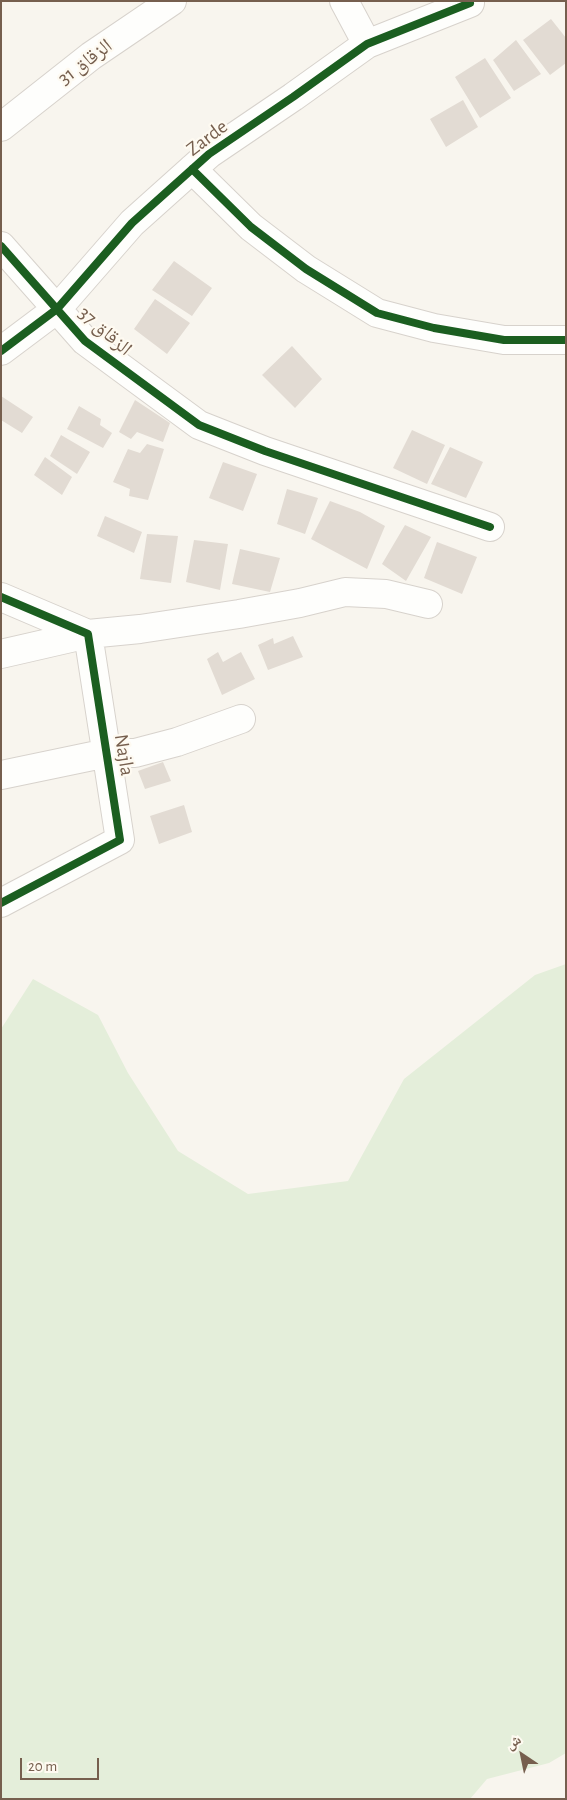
<!DOCTYPE html>
<meta charset="utf-8">
<style>
body{margin:0}
#map{position:relative;width:567px;height:1800px;overflow:hidden;background:#f8f5ee;font-family:"Alegreya Sans","Noto Naskh Arabic",sans-serif}
canvas{display:block}
.frame{position:absolute;inset:0;border:2px solid #765f4e;pointer-events:none}
.north{position:absolute;left:497px;top:1730px;width:50px;height:50px;-webkit-text-stroke:4px #fefaf1;paint-order:stroke;rotate:326deg;font-size:14px;font-weight:700;line-height:20px;text-align:center;color:#765f4e}
.north::after{content:'';display:block;margin:auto;width:18px;height:22px;background:#765f4e;clip-path:polygon(50% 0,100% 100%,50% 72%,0 100%)}
.scale{position:absolute;left:20px;top:1758px;width:79px;height:22px;box-sizing:border-box;border:2px solid #765f4e;border-top:0;padding-left:6px;font-size:15px;line-height:18px;white-space:nowrap;color:#765f4e;-webkit-text-stroke:4px #fefaf1;paint-order:stroke}
</style>
<div id="map">
<canvas width="567" height="1800"></canvas>
<div class="frame"></div>
<div class="north">ش</div>
<div class="scale">20 m</div>
</div>
<script>
const ctx = document.querySelector('canvas').getContext('2d');
ctx.lineJoin = 'round';
function fill(path, color) { ctx.fillStyle = color; ctx.fill(path, 'evenodd'); }
function stroke(path, color, width, dash) { ctx.strokeStyle = color; ctx.lineWidth = width; ctx.lineCap = dash ? 'butt' : 'round'; ctx.setLineDash(dash || []); ctx.stroke(path); }
function label(font, color, halo, rows, align = 'center') {
  ctx.font = font + ' "Alegreya Sans","Noto Naskh Arabic",sans-serif'; ctx.lineWidth = 4.5; ctx.setLineDash([]); ctx.textBaseline = 'middle'; ctx.strokeStyle = halo; ctx.fillStyle = color; for (const [text, x, y, turn = 0] of rows) {
    ctx.save(); ctx.translate(x, y); ctx.rotate((+turn || 0) * Math.PI / 180); ctx.textAlign = isNaN(turn) ? turn : align; if (halo) ctx.strokeText(text, 0, 0); ctx.fillText(text, 0, 0); ctx.restore();
  }
}
const green = new Path2D(`
 M566,964V1753L549,1763L487,1779L470,1799H1V1029L33,979L98,1015L128,1073L178,1151L248,1194L348,1181L404,1079L535,975Z`);
const building = new Path2D(`
 M551,19L566,38V63L550,75L523,40Z
 M516,40L541,74L514,91L493,60Z
 M485,58L511,98L480,118L455,77Z
 M463,100L478,127L446,147L430,119Z
 M174,261L212,288L192,316L152,290Z
 M155,299L190,323L167,354L134,329Z
 M292,346L322,379L295,408L262,375Z
 M1,396L33,417L22,433L1,420Z
 M135,400L170,423L163,442L137,432L131,439L119,432Z
 M79,406L101,419L100,425L112,433L103,448L67,429Z
 M412,430L445,445L427,484L393,468Z
 M61,435L90,452L77,474L50,456Z
 M147,444L164,449L148,500L129,496L130,489L113,482L128,449L140,453Z
 M450,447L483,462L466,498L431,484Z
 M45,457L72,477L62,495L34,475Z
 M223,462L257,474L243,511L209,498Z
 M287,489L318,498L305,534L277,524Z
 M330,501L360,512L385,526L367,569L311,539Z
 M105,516L142,532L134,553L97,536Z
 M405,525L431,537L406,581L382,564Z
 M147,534L178,536L171,583L140,579Z
 M194,540L228,544L220,590L186,582Z
 M437,542L477,557L462,594L424,578Z
 M240,549L280,558L270,592L232,584Z
 M293,636L303,657L268,670L258,645L273,638L274,644Z
 M218,652L223,662L241,652L255,679L222,695L207,659Z
 M163,762L171,781L145,789L138,771Z
 M184,805L192,832L159,844L150,816Z`);
const minor = new Path2D(`
 M344,1L367,44
 M1,127L91,56L172,1
 M192,169L251,227L306,269L377,313L434,328L504,340H566
 M1,246L85,341L199,425L265,451L490,527
 M1,351L57,309L132,223L209,154L293,97L367,44L470,3
 M1,597L88,634L120,840L1,903
 M1,654L88,634L140,629L239,614L300,603L345,592L386,594L428,604
 M1,775L107,753H135L177,742L241,719`);
const cycleway = new Path2D(`
 M192,169L251,227L306,269L377,313L434,328L504,340H566
 M1,246L85,341L199,425L265,451L490,527
 M1,351L57,309L132,223L209,154L293,97L367,44L470,3
 M1,597L88,634L120,840L1,903`);
const streetNames = [
 ["الزقاق 31",85,62,-37],
 ["Zarde",207,138,-37],
 ["الزقاق 37",105,331,41],
 ["Najla",124,755,81]
];
fill(green, '#e4eeda');
fill(building, '#e2dbd3');
stroke(minor, '#d7d2cc', 30);
stroke(minor, '#fefefc', 28);
stroke(cycleway, '#1b5e20', 8);
label('20px', '#765f4e', '#fefaf1', streetNames);
</script>
